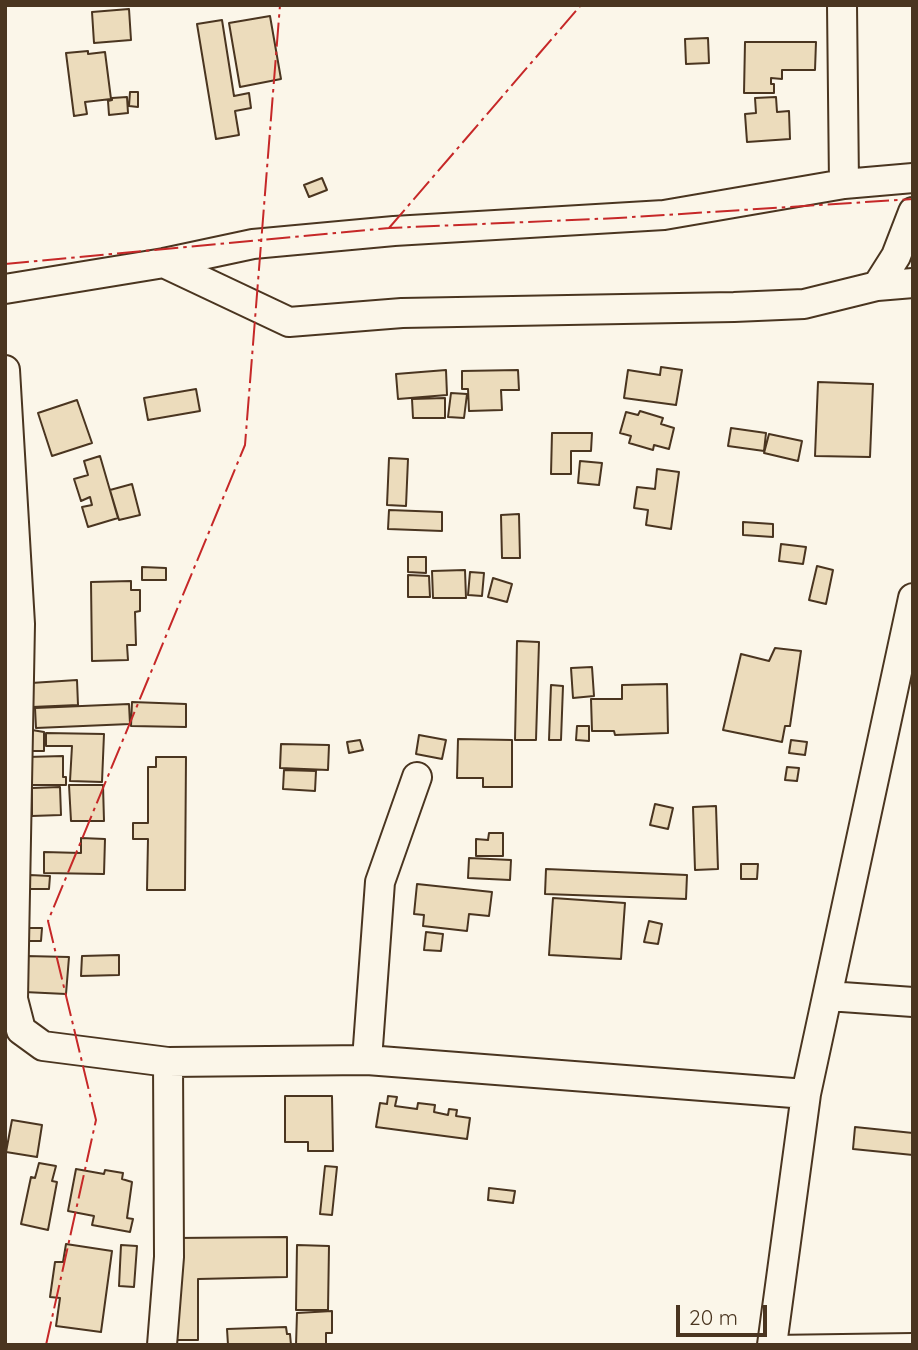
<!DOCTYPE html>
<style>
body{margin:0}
#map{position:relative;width:918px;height:1350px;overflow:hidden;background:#fbf6e9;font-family:Quicksand,sans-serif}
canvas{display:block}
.frame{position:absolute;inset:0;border:7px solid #4a3520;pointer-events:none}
.scale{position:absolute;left:676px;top:1305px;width:91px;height:32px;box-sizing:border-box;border:4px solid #4a3520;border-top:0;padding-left:9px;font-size:21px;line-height:24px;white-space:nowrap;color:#4a3520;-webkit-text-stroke:5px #fbf6e9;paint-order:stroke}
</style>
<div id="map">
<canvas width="918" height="1350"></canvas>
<div class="frame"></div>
<div class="scale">20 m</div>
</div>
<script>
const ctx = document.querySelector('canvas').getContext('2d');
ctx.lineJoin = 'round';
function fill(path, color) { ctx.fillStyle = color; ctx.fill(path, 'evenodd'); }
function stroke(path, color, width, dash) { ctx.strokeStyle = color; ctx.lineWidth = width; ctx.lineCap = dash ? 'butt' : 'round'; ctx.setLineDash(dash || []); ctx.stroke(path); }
const building = new Path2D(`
 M129,9L131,40L94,43L92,12Z
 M270,16L281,79L240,87L229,23Z
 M222,20L234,96L249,93L251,108L235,111L239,135L216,139L197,24Z
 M708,38L709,63L686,64L685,39Z
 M745,42H816L815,70H782V79L771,78V84H774V93H744Z
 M88,51V54L105,52L111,99L85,102L87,114L74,116L66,53Z
 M130,92H138V107L129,106Z
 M127,97L128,113L109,115L108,101L112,100V98Z
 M776,97L777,112L789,111L790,139L747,142L745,114L756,113L755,98Z
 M322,178L327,190L309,197L304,185Z
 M661,367L682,370L676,405L624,398L628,370L660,375Z
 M446,370L447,395L398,399L396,374Z
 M518,370L519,390H501L502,410L469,411L468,389H462V371Z
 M818,382L873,384L870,457L815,456Z
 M196,389L200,411L148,420L144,398Z
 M451,393L467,394L464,418L448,417Z
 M445,398V418H413L412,399Z
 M77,400L92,443L52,456L38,413Z
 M640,411L663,418L661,424L674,428L669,449L654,445L653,450L629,443L631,436L620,433L626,412L638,415Z
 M731,428L766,433L764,451L728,446Z
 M552,433H592L591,451H571V474H551Z
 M769,434L802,441L798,461L764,453Z
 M100,456L118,518L88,527L82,507L92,505L90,497L81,501L74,479L88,475L84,461Z
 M389,458L408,459L406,506L387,505Z
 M580,461L602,463L599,485L578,483Z
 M657,469L679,472L671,529L646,525L648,510L634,508L637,487L655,489Z
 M132,484L140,515L119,520L110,490Z
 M389,510L442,512V531L388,529Z
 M519,514L520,558H502L501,515Z
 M743,522L773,524V537L743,535Z
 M781,544L806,547L803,564L779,561Z
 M408,557H426V573L408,572Z
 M817,566L833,570L826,604L809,600Z
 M142,567L166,568V580H142Z
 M465,570L466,598H433L432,571Z
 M470,572L484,573L482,596L468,595Z
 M408,575L429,576L430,597H408Z
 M493,578L512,584L507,602L488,597Z
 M131,581V590H140V611L135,612L136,645H127L128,660L92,661L91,582Z
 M517,641L539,642L536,740H515Z
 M775,648L801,651L790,726H785L782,742L723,730L741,654L769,661Z
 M592,667L594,696L573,698L571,668Z
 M77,680L78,705L32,707L31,683Z
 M667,684L668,733L615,735L614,731H592L591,699H622V685Z
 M551,685L563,686L561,740H549Z
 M132,702L186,704V727L131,726Z
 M129,704L130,724L36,728L35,708Z
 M577,726H589V741L576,740Z
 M26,729L44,732V751H31Z
 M46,733L104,734L102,782L70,781L72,746H46Z
 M419,735L446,740L442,759L416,754Z
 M458,739L512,740V787H483V778H457Z
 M360,740L363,750L349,753L347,742Z
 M791,740L807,742L805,755L789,753Z
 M281,744L329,745L328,770L280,768Z
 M63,756V777H66V785H27V757Z
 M156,757H186L185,890H147L148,839H133V823H148V767H156Z
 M787,767L799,768L797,781L785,780Z
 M284,770L316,771L315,791L283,789Z
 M69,785H103L104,821H71Z
 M60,787L61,815L32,816V788Z
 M655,804L673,808L668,829L650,825Z
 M716,806L718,869L695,870L693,807Z
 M489,833H503V856H476V839L488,840Z
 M81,838L105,839L104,874L44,873V852L81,853Z
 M469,858L511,860L510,880L468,878Z
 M741,864H758L757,879H741Z
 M546,869L687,875L686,899L545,894Z
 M30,875L50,876L49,889H30Z
 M417,884L492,892L489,916L469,914L467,931L423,926L424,915L414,914Z
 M553,898L625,903L621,959L549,955Z
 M649,921L662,924L658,944L644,942Z
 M23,928H42L41,941H23Z
 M426,932L443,934L441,951L424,950Z
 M119,955V975L81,976L82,956Z
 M26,956L69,957L66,994L24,992Z
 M285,1096H332L333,1151H308V1142H285Z
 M388,1096L397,1097L395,1106L417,1109L418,1103L435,1105L434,1112L448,1115L449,1109L457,1110L456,1116L470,1118L467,1139L376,1127L380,1103L387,1104Z
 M12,1120L42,1125L37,1157L6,1152Z
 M855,1127L913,1133V1155L853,1149Z
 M39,1163L56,1166L52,1181L57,1182L48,1230L21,1224L31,1177L35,1178Z
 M325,1166L337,1167L332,1215L320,1214Z
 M76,1169L104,1174L105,1170L123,1173L122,1179L132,1182L127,1218L133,1219L130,1232L92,1225L94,1216L68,1211Z
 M489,1188L515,1191L513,1203L488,1200Z
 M287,1237V1277L198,1279V1340H176V1238Z
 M66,1244L112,1251L101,1332L56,1326L60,1298L50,1297L55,1262H63Z
 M121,1245L137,1246L134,1287L119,1286Z
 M297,1245L329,1246L328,1310H296Z
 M332,1311V1333H326V1345H296L297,1313Z
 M286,1327L287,1334H290L291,1345H228L227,1329Z`);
const lane = new Path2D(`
 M772,1343L913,1341`);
const street = new Path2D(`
 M842,5L844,184
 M164,263L289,322L402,313L734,307L804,304L877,286L896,256L913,212
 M877,286L913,283
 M5,289L164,263L253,244L394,231L664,215L844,184L913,178
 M5,370L20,624L13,999L21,1030L43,1046L168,1062L367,1060L806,1094L772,1345
 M828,996L913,1002
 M367,1060L380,882L417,777
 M806,1094L913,598
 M162,1345L169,1257L168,1062`);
const power = new Path2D(`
 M389,228L581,5
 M5,264L389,228L618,218L913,199
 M46,1345L96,1120L48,921L245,445L280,5`);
fill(building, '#ecdcbc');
stroke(building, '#4a3520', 2);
stroke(lane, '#4a3520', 18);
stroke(street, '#4a3520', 32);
stroke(lane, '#fbf6e9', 14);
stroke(street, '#fbf6e9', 28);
stroke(power, '#c62828', 2, [24, 5, 3.5, 5]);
</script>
